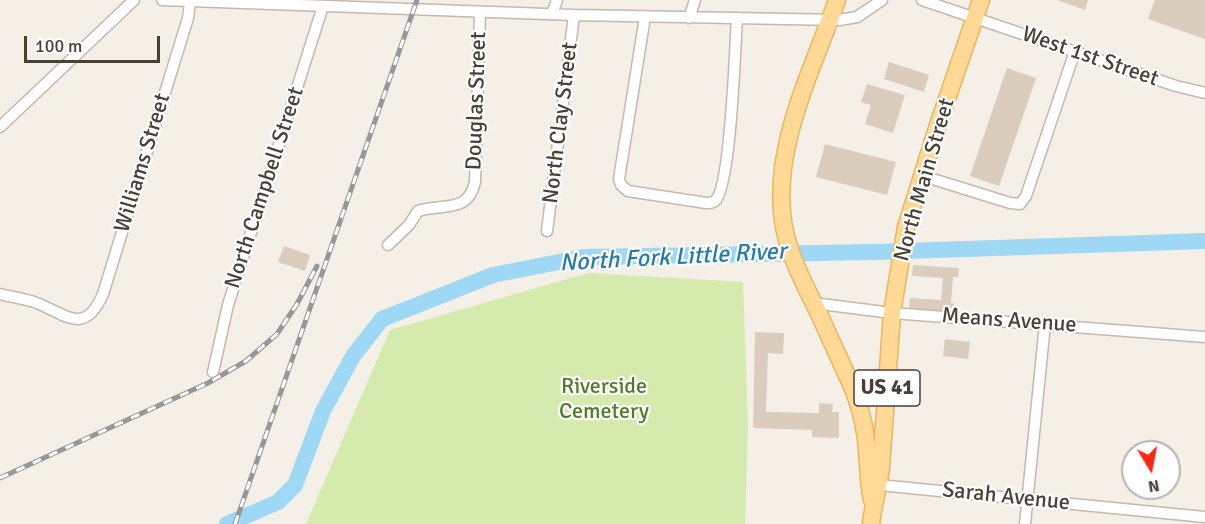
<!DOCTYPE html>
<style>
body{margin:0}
#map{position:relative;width:1205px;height:524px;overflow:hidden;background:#f4efe7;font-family:Signika,sans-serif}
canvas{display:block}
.north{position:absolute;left:1121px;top:440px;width:60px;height:60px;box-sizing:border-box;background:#fff;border:2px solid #b6b2ae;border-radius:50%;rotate:170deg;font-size:16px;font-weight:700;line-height:24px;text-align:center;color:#483f35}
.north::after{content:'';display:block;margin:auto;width:21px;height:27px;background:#ff2513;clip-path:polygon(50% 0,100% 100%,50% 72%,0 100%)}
.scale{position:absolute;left:24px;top:36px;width:136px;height:27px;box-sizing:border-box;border:3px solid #483f35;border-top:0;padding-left:8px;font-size:18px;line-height:21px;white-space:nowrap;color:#483f35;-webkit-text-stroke:4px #fff;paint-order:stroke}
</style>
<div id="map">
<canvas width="1205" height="524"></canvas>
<div class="north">N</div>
<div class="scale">100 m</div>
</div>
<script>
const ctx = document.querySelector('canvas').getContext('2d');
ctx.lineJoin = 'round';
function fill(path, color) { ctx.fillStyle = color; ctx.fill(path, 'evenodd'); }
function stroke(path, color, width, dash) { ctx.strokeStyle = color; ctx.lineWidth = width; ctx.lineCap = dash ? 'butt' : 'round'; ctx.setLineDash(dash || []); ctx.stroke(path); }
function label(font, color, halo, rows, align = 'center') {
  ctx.font = font + ' Signika,sans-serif'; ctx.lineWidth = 4.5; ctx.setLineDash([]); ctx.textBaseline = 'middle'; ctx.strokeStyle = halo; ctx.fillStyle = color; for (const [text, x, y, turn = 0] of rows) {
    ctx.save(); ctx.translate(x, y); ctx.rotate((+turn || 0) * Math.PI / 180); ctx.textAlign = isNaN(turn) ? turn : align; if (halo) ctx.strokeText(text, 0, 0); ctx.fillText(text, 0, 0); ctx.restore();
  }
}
const green = new Path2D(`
 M588,273L743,282L748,426L745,524H306L390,330Z`);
const river = new Path2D(`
 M227,524L278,502L295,485L323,411L353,356L382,319L493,275L584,257L875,252L1205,241`);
const building = new Path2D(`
 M1057,0H1088L1085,10Z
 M1155,0H1205V39L1148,19Z
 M889,62L929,75L924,92L884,79Z
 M1007,68L1036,78L999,186L970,176Z
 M867,84L905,95L893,133L865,124L871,105L861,102Z
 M825,144L896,162L887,195L816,177Z
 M284,246L310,255L305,271L278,262Z
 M913,265L959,268L958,277H953L951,303H954L953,312L909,309L910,298L941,300L943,278L912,276Z
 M755,332L784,333L783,354L768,353L766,412L819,413V403L833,404L832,412H839V438L812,437V430L753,428Z
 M945,339L970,342L968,359L943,356Z`);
const minor = new Path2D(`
 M162,0L574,15L839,20L857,17L882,0
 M922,0L1176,86L1205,93
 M552,14L557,0
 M645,17L619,179L621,185L628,191L706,203C710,203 712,203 715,201C731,187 735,47 737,18
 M689,18L695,0
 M0,127L134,0
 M923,176L1010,203L1020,204L1026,196L1075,51
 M547,231L574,15
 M388,245L409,225L418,211C443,203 468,214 475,182L480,12
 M0,294C12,297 26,299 37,303C68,316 85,335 103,294L188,18L190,2
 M813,303L892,313L1205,337
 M213,372L228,305L323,6
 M879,485L1205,517
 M1025,524L1045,324`);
const primary = new Path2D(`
 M837,0C812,72 768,154 785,232C792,262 807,289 820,316C831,341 843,366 854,391C859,405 863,418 865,433C869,456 867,478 872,500
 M871,524C873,504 879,487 881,467L892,313L906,227L938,125L981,0`);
const rail = new Path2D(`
 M0,478L208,383L246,361L277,334L297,304L317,266
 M235,524L417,0`);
const shields = [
 [887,388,66]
];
const shieldNames = [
 ["US 41",887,388]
];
const streetNames = [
 ["West 1st Street",1090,57,19],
 ["Douglas Street",477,101,-88],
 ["North Clay Street",561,123,-83],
 ["Williams Street",143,163,-73],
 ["North Main Street",925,180,-74],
 ["North Campbell Street",265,188,-72],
 ["Means Avenue",1009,321,4],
 ["Sarah Avenue",1006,497,6]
];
const parkNames = [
 ["Riverside",604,387],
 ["Cemetery",604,412]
];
const waterNames = [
 ["North Fork Little River",673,258,-3]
];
fill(green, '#d4ebad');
stroke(river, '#9fd8f5', 16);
fill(building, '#dacdbe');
stroke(minor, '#c4b9ac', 13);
stroke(primary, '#ebb65e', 19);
stroke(minor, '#fff', 10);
stroke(primary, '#ffd995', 16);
stroke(rail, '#979797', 5);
stroke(rail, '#fff', 3, [9]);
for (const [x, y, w] of shields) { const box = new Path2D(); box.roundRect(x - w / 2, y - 18, w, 36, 4.5); ctx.fillStyle = '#fff'; ctx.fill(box); stroke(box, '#483f35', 1.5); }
label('bold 21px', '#483f35', null, shieldNames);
label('22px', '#483f35', '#fff', streetNames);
label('22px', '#4d7e24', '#fff', parkNames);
label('italic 24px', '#257caa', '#fff', waterNames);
</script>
